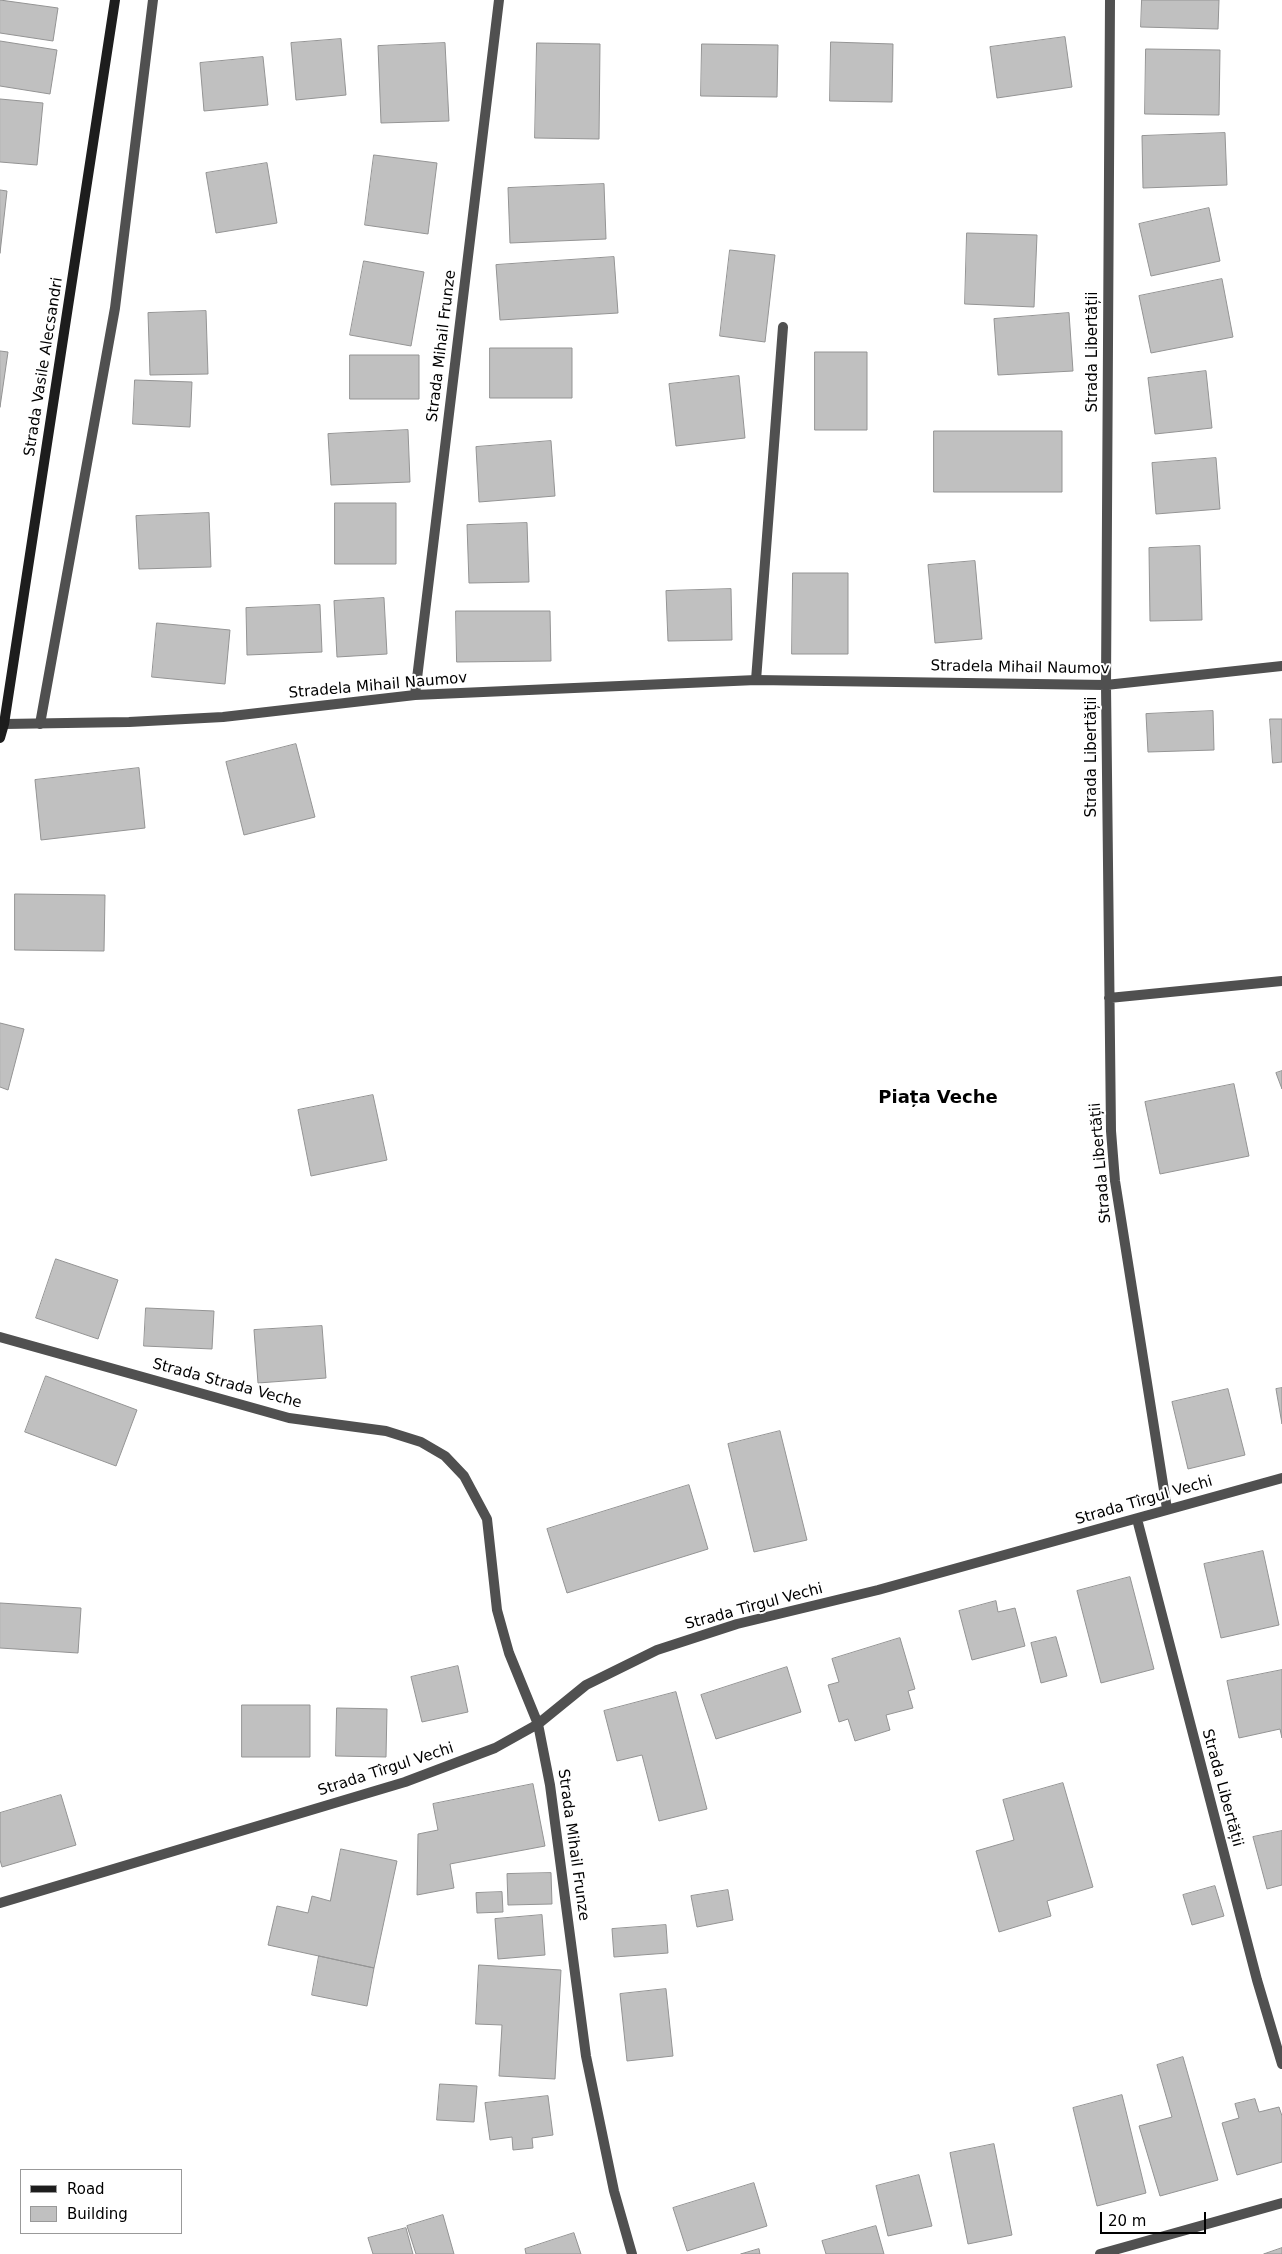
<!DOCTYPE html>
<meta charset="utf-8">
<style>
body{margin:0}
#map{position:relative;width:1282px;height:2254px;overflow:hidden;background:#fff;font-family:"DejaVu Sans",sans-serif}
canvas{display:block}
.legend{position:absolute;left:20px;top:2169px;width:162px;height:65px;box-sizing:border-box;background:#fff;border:1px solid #999;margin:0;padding:6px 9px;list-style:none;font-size:15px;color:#000}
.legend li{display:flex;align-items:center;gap:10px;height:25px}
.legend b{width:25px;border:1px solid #999}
.scale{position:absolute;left:1100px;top:2212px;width:106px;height:22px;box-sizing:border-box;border:2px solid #000;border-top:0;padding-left:6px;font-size:15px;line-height:18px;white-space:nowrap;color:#000;-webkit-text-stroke:4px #fff;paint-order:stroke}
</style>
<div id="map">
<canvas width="1282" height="2254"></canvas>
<ul class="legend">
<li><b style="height:6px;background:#1d1d1d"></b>Road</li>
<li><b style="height:14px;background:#c0c0c0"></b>Building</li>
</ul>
<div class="scale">20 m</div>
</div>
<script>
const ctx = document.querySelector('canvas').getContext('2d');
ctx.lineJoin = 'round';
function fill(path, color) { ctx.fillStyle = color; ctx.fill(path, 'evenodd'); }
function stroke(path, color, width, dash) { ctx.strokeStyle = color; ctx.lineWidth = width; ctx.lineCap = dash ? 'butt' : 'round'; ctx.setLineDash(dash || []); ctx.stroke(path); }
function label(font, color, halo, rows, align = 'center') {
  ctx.font = font + ' "DejaVu Sans",sans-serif'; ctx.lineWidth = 4; ctx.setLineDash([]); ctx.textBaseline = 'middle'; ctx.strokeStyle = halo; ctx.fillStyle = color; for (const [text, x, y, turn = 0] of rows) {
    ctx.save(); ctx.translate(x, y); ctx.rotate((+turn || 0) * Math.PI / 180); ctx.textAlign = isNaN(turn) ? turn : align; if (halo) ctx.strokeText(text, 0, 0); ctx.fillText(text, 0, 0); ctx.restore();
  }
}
const building = new Path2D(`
 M0,0L58,8L53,41L0,33Z
 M1142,0H1219L1218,29L1141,27Z
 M1065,37L1072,87L997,98L990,47Z
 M341,39L346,95L296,100L291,43Z
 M0,41L57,50L50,94L0,86Z
 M831,42L893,44L892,102L830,101Z
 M445,43L449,121L381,123L378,46Z
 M537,43L600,44L599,139L535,138Z
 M702,44L778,45L777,97L701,96Z
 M1146,49L1220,50L1219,115L1145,114Z
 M263,57L268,105L204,111L200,63Z
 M0,99L43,103L37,165L0,162Z
 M1225,133L1227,185L1143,188L1142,136Z
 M374,155L437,163L428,234L365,225Z
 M267,163L277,223L216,233L206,173Z
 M604,184L606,239L510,243L508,188Z
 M0,190L7,191L0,253Z
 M1209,208L1220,261L1151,276L1139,224Z
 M967,233L1037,235L1034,307L965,304Z
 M730,250L775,255L765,342L720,336Z
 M614,257L618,313L500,320L496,265Z
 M364,261L424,272L411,346L350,335Z
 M1222,279L1233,337L1151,353L1139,296Z
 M206,311L208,374L150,375L148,313Z
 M1069,313L1073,371L998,375L994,319Z
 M490,348H572V398H490Z
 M0,351L8,352L0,407Z
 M815,352H867V430H815Z
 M350,355H419V399H350Z
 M1206,371L1212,428L1155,434L1148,378Z
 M739,376L745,438L676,446L669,384Z
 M135,380L192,382L190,427L133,424Z
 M408,430L410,482L331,485L328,434Z
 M934,431H1062V492H934Z
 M551,441L555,496L479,502L476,447Z
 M1216,458L1220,509L1156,514L1152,463Z
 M335,503H396V564H335Z
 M209,513L211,567L139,569L136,516Z
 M527,523L529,582L469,583L467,525Z
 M1200,546L1202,620L1150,621L1149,548Z
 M975,561L982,639L935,643L928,565Z
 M793,573H848V654H792Z
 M731,589L732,640L668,641L666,591Z
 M384,598L387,654L337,657L334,601Z
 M320,605L322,652L247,655L246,608Z
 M456,611H550L551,661L457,662Z
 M157,623L230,630L225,684L152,677Z
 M1213,711L1214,750L1148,752L1146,714Z
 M1270,719H1282V762L1273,763Z
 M296,744L315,817L244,835L226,762Z
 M139,768L145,828L41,840L35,780Z
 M15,894L105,895L104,951L15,950Z
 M0,1023L24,1029L8,1090L0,1087Z
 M1282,1071V1089L1276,1073Z
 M1234,1084L1249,1156L1160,1174L1145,1102Z
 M373,1095L387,1160L311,1176L298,1110Z
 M56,1259L118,1280L98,1339L36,1318Z
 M146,1308L214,1311L212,1349L144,1346Z
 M322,1326L326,1378L258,1383L254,1330Z
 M46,1376L137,1410L116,1466L25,1432Z
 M1282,1388V1424L1276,1389Z
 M1228,1389L1245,1455L1188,1469L1172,1402Z
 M780,1431L807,1540L754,1552L728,1444Z
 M689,1485L708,1549L567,1593L547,1529Z
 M1263,1551L1279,1625L1221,1638L1204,1564Z
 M1130,1577L1154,1669L1101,1683L1077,1591Z
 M996,1601L998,1612L1015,1608L1025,1646L972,1660L959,1611Z
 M0,1603L81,1608L78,1653L0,1648Z
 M1056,1637L1067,1676L1041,1683L1031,1643Z
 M900,1638L915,1689L908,1691L913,1708L886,1715L890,1730L855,1741L848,1719L839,1722L828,1685L839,1682L832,1659Z
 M458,1666L468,1712L422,1722L411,1677Z
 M787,1667L801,1712L716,1739L701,1695Z
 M1282,1670V1738L1280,1729L1239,1738L1227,1681Z
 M676,1692L707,1809L659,1821L642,1755L617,1761L604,1711Z
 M242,1705H310V1757H242Z
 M337,1708L387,1709L386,1757L336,1756Z
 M1063,1783L1093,1887L1047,1901L1051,1916L999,1932L976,1851L1014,1840L1003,1800Z
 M533,1784L545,1846L450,1864L454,1888L417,1895L418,1834L438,1830L433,1804Z
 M61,1795L76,1845L2,1867L0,1860V1813Z
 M1282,1831V1885L1267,1889L1253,1837Z
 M341,1849L397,1861L374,1968L268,1945L277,1906L308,1913L312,1896L330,1901Z
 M551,1873L552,1904L508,1905L507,1874Z
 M1215,1886L1224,1916L1192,1925L1183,1895Z
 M728,1890L733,1920L697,1927L691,1896Z
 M502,1892L503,1912L477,1913L476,1893Z
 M542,1915L545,1955L498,1959L495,1919Z
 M666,1925L668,1953L614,1957L612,1929Z
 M319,1956L374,1968L367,2006L312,1995Z
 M479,1965L561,1970L555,2079L499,2076L502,2025L476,2024Z
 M666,1989L673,2056L627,2061L620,1994Z
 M1183,2057L1218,2180L1160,2196L1139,2126L1172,2117L1157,2065Z
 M440,2084L477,2086L474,2122L437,2120Z
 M1122,2095L1146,2193L1097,2206L1073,2108Z
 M548,2096L553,2135L532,2138L533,2148L513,2150L512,2137L490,2140L485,2103Z
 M1255,2099L1259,2112L1279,2107L1282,2116V2162L1237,2175L1222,2123L1239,2118L1235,2104Z
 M994,2144L1012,2235L968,2244L950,2153Z
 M919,2175L932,2226L888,2236L876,2186Z
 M754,2183L767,2226L687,2251L673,2208Z
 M443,2215L454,2254H416L407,2226Z
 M876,2226L884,2254H826L822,2241Z
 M406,2228L413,2254H373L368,2238Z
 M574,2233L581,2254H526L525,2249Z
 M1282,2248V2254H1264Z
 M759,2249L760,2254H741Z`);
const lane = new Path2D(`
 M756,680L783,327
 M40,724L115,308L153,0`);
const street = new Path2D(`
 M1110,0L1106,685L1111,1131L1115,1181L1167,1509
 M415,695L499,0
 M4,724L129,722L223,717L415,695L756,680L1106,685L1282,666
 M1109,998L1282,981
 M0,1337L289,1418L386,1431L421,1442L445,1456L464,1476L487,1519L497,1610L509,1653L538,1724L550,1785L586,2056L614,2191L632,2254
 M1137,1519L1257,1980L1282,2064
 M0,1903L405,1782L495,1748L538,1724L586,1685L657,1650L737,1624L878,1590L1282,1478
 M1100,2254L1282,2203`);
const secondary = new Path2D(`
 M0,738L4,724L115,0`);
const streetNames = [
 ["Strada Mihail Frunze",442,346,-83],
 ["Strada Libertății",1093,352,-90],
 ["Strada Vasile Alecsandri",44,367,-81],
 ["Stradela Mihail Naumov",1020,668,1],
 ["Stradela Mihail Naumov",378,686,-5],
 ["Strada Libertății",1092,757,-90],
 ["Strada Libertății",1101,1163,-95],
 ["Strada Strada Veche",227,1384,15],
 ["Strada Tîrgul Vechi",1144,1501,-16],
 ["Strada Tîrgul Vechi",754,1607,-15],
 ["Strada Tîrgul Vechi",386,1770,-18],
 ["Strada Libertății",1222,1788,75],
 ["Strada Mihail Frunze",573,1845,82]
];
const quarterNames = [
 ["Piața Veche",938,1098]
];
fill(building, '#c0c0c0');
stroke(building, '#949494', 1);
stroke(lane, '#505050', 10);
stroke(street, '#505050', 10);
stroke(secondary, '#1d1d1d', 10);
label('15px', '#000', '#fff', streetNames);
label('bold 18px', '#000', '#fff', quarterNames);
</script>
